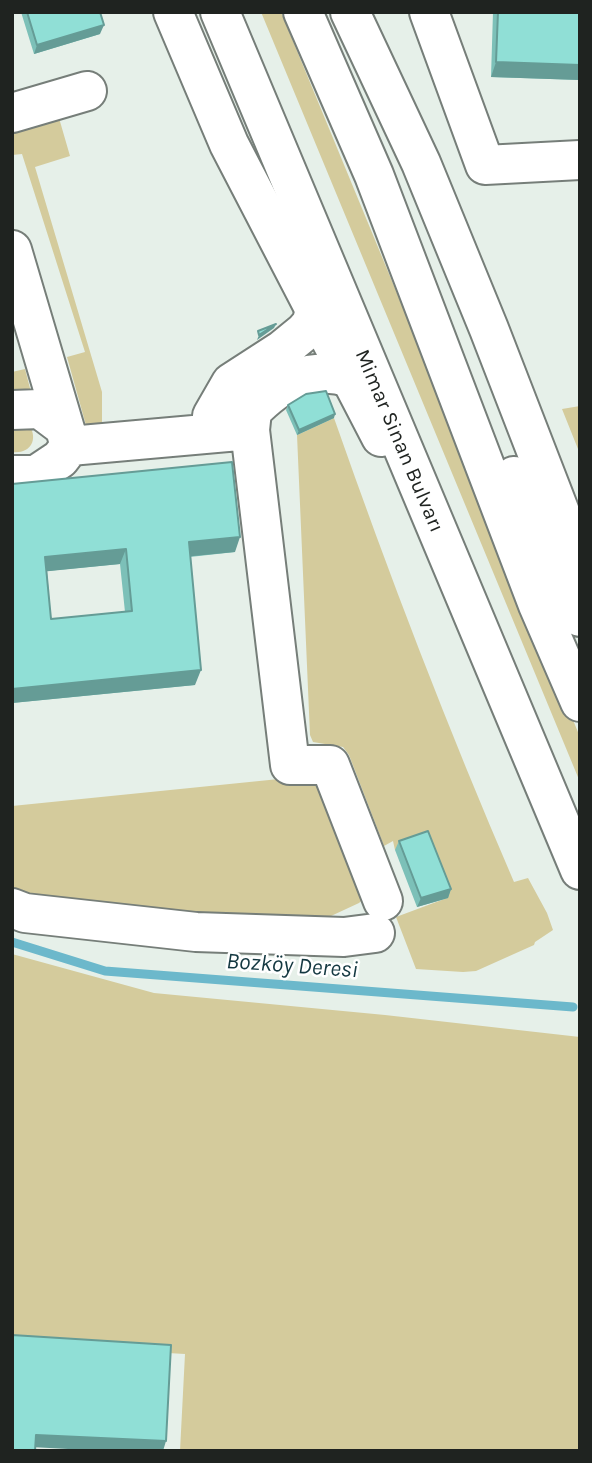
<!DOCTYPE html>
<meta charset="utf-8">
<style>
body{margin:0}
#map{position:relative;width:592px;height:1463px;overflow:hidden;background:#e6f0e9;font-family:Karla,sans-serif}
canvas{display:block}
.frame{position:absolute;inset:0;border:14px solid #1f2320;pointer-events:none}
</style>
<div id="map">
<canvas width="592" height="1463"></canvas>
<div class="frame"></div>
</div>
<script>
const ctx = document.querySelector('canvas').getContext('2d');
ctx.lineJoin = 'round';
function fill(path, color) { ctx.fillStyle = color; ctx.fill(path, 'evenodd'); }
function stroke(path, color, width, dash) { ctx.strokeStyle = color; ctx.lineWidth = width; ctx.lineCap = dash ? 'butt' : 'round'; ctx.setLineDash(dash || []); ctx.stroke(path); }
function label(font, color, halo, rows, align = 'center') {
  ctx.font = font + ' Karla,sans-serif'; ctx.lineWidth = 5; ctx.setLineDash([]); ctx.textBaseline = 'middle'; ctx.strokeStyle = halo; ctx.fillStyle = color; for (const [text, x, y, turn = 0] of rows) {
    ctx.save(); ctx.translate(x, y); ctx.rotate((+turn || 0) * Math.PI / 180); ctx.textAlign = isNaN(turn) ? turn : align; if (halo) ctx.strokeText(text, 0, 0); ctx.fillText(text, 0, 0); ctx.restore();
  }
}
const green = new Path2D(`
 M261,12H281L580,737V782Z
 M59,118L70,156L35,167L102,392V434L89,436L67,357L85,352L22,154L12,155V131Z
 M25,369L32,396L12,390V372Z
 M580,406V454L562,409Z
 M334,418C389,575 448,729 514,882L528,878L547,913L553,930L535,942L534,945L476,971L463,972L416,969L396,917L447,898L425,840L395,850L393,841L384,846L349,755L343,747L313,742L310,735L297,435Z
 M12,421L30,426C38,441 30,454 12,452Z
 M279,779L316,780L365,897L359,903L331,916L263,922L12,896V806Z
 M12,954L154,993L385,1015L580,1037V1451H180L185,1354L12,1344Z`);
const stream = new Path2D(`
 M12,942L105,971L573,1007`);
const minor = new Path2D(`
 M429,12L485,165L580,160
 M12,113L87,91
 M12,250L70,446L250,430L290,765H330L383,901
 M12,410L40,409L64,427
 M250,430L252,411C281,382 309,365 351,378
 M211,433L212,416L231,383L282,350L304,332L311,324L316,308
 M12,475H36L60,459L70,446
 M12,908L25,913L196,932L344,937L375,933`);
const major = new Path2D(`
 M173,12L229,144L381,437
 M350,12L421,163L489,329L580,564`);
const highway = new Path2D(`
 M220,12L580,870
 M303,12L374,175L538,605L580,702
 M514,476L580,617`);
const wall = new Path2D(`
 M21,12H100V34L34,54Z
 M493,12H580V80L491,77Z
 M288,405L334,418L297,435L286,410Z
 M12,484L235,552L190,557L195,685L12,703ZM120,564L125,612L51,619L47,571Z
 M399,841L451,889L448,898L417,907L395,850Z`);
const shadedWall = new Path2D(`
 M104,25L100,34L34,54L37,45Z
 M496,62L580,65V80L491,77Z
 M276,324L274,328L257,340L259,335Z
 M335,414L334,418L297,435L299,430Z
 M240,537L235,552L183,557L189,542Z
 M126,549L120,564L40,572L45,557Z
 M201,670L195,685L12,703V689Z
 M451,889L448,898L417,907L421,898Z
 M36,1435L166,1441L163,1451H105L31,1447Z`);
const building = new Path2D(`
 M27,12H100L104,25L37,45Z
 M498,12H580V65L496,62Z
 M276,324L259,335L258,331Z
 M326,391L335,414L299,430L288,405L306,394Z
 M232,462L240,537L189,542L201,670L12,689V484ZM126,549L132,611L51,619L45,557Z
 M428,831L451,889L421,898L399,841Z
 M12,1335L171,1345L166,1441L36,1435L35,1451H12Z`);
const streetNames = [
 ["Mimar Sinan Bulvarı",399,441,67]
];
const waterNames = [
 ["Bozköy Deresi",292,966,4]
];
fill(green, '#d4cb9c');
stroke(stream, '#6cb8cb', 9);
stroke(minor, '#767e79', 42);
stroke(major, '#767e79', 42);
stroke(highway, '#767e79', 42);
stroke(minor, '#fff', 38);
stroke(major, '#fff', 38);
stroke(highway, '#fff', 38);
fill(wall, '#7cc0b8');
fill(shadedWall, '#659c96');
fill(building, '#90dfd6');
stroke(building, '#659c96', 2);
label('21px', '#1f2320', '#fff', streetNames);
label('italic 23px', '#143841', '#fff', waterNames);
</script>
